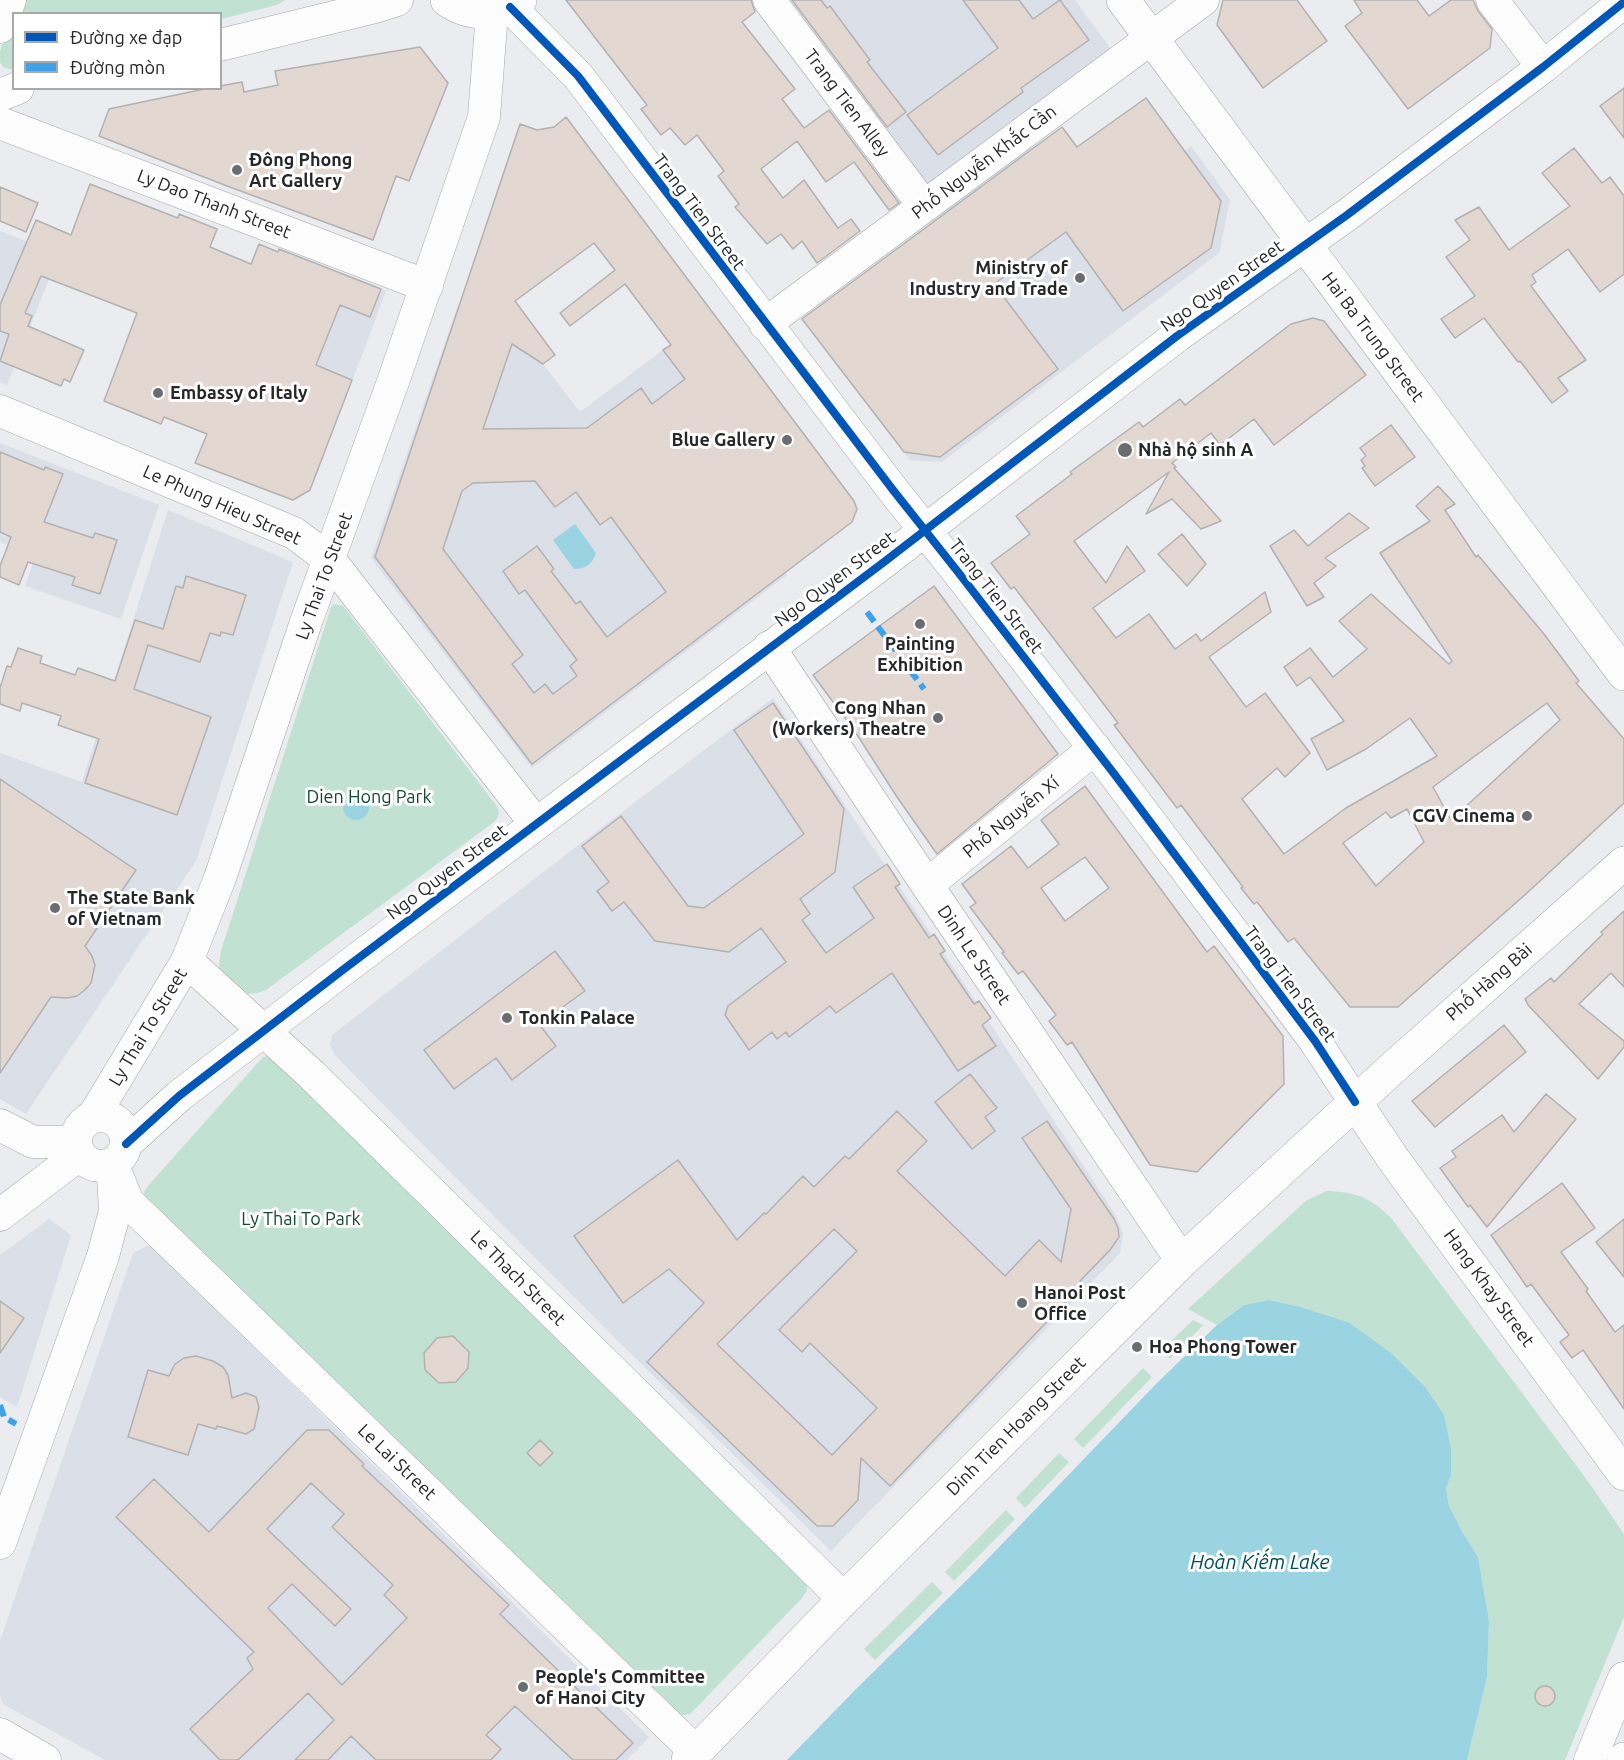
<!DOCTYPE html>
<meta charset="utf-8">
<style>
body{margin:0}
#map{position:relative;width:1624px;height:1760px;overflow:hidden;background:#eaecef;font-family:Ubuntu,sans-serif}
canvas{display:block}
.legend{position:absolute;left:12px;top:12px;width:210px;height:78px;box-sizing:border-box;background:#fff;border:2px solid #a8a9a9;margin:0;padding:8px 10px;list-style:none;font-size:18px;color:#262729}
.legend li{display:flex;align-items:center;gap:12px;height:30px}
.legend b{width:30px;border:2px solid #a8a9a9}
</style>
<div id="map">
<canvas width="1624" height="1760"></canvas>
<ul class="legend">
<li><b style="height:8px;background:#0057b8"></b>Đường xe đạp</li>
<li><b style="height:8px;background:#3ea2eb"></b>Đường mòn</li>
</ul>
</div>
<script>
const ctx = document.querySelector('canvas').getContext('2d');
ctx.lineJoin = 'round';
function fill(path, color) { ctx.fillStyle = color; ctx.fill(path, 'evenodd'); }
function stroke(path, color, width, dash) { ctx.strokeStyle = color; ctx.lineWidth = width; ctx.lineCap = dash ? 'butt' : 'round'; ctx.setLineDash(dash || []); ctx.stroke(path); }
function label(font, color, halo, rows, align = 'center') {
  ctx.font = font + ' Ubuntu,sans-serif'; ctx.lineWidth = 6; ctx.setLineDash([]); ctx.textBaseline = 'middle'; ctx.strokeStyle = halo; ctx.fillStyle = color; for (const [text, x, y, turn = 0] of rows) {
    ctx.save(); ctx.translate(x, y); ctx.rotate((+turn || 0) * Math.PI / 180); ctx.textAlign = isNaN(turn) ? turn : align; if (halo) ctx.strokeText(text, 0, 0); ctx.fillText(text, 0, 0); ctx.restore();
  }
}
const built = new Path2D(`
 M778,0H1075L1113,52L922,192Z
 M1027,141L1093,232L1191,146L1230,200L1219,253L942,462L910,460L866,402L995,304L927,216Z
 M0,231L59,254L7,385L0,382Z
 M279,249L386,291L344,403L236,360Z
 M457,308L543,364L580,412L671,344L740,512L787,575L532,768L371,558Z
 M0,443L159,505L121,619L25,586L36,555L0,542Z
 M168,510L293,562L196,861L26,1114L0,1099V753L82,782Z
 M773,698L938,944L1115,1214L1123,1233L1120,1253L831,1551L610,1333L372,1093L334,1054L330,1045L332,1035L568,853Z
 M49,1219L71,1235L17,1407L0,1397V1255Z
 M150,1245L649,1737L627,1760H105L3,1704L0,1696V1641L133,1253Z`);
const green = new Path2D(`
 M19,0H285L277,5L221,19L220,14H14Z
 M13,15V70L3,67L0,62V51Z
 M334,604L343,606L347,611L496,805C502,814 498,819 490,825L266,990C244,999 238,990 221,977L219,966L221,951L331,607Z
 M268,1056L272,1057L807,1584V1591L802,1598L690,1714L676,1716L145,1197L144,1192L147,1187L263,1057Z
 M1327,1191C1356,1192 1372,1198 1392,1219L1590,1484L1624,1534V1617L1565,1760H1467L1487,1677L1489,1621L1478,1557L1463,1533L1449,1506L1446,1488L1451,1475L1348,1322L1301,1307L1269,1300L1244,1305L1217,1325L1188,1309L1307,1200Z
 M1193,1320L1203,1325L1170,1359L1166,1354L1171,1349L1167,1345Z
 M1143,1368L1152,1377L1083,1448L1074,1439Z
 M1059,1453L1069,1462L1025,1508L1016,1498Z
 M1006,1510L1015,1519L954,1581L945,1572Z
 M932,1582L943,1593L875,1660L864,1649Z`);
const water = new Path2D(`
 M575,524L596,553C592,564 586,569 574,569L553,540Z
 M343 807a13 13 0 1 1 26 0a13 13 0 1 1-26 0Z
 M1269,1300L1301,1307L1348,1322L1391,1353L1425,1387L1444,1415L1451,1449V1475L1446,1488L1449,1506L1463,1533L1478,1557L1489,1621L1487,1677L1467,1760H787L856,1689L976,1571L1157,1383L1217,1325L1244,1305Z`);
const building = new Path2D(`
 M566,0H751L755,12L742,22L795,89L782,99L804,128L829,110L899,203L889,210L854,162L826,182L797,141L761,169L783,198L804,180L838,228L851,219L860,231L817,263L802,241L793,249L781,234L767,244L735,207L739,204L718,176L724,171L697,135L685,145L670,128L661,135L641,109L647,105Z
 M792,0H821L827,8L830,6L870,60L867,62L906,112L887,127Z
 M963,0H1019L1033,19L1060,0L1089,40L1021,88L1023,92L938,155L907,115L998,48Z
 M1223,0H1297L1327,41L1263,88L1217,25Z
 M1354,0H1417L1429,16L1451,0H1473L1478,11L1492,29L1490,48L1408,109L1345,26L1362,13Z
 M420,47L448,83L409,181L396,176L373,240L227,186L99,136L109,109L209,88H220V86L242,82L244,92L278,85L275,71Z
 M1624,88V138L1600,106Z
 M1146,98L1221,201L1211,248L1123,311L1066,232L994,284L1058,369L940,457L904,452L802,319L1062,127L1077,147Z
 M566,117L854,501L857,509L852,522L532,764L375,557L520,124L537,130L554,127ZM594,243L615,270L560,313L570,326L625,284L671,345L663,350L685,379L652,404L641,388L587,428L483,429L512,344L543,364L555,355L515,301ZM535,481L555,507L576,492L600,525L611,517L666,592L607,637L580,601L576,604L551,571L554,569L537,546L503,571L519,594L525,590L577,660L570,666L577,676L553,694L545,684L534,693L512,664L523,655L443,549L462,491L473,483Z
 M1574,148L1602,183L1610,177L1624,196V274L1600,292L1568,249L1532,275L1536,282L1531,286L1586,360L1558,378L1568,391L1552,403L1520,361L1518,362L1484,318L1455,338L1441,319L1475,296L1446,257L1470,240L1455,220L1479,207L1509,250L1570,206L1542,173Z
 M90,184L178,218L179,214L217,229L210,247L251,264L259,244L278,252L279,249L381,289L370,317L340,305L316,365L352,380L310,490L293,500L195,463L207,434L164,417L161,424L104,401L137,313L41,276L25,313L32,316L28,326L84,350L70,382L64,379L61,386L0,361L9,334L0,331V305L36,220L71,235Z
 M0,187L38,203L26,232L0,221Z
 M1313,318L1324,321L1366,375L1274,445L1254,419L1220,445L1211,433L1172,463L1176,467L1174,468L1221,521L1201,529L1172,499L1146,514L1169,472L1074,541L1106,583L1127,546L1145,571L1093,608L1116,638L1149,614L1175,649L1196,634L1201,641L1265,592L1271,612L1209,657L1246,707L1265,693L1310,753L1285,777L1277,768L1242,799L1284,854L1346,808L1437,756L1410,718L1366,749L1327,770L1311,739L1344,721L1310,677L1297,686L1284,667L1310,648L1333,677L1367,649L1339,621L1371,594L1449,664L1452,661L1380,553L1430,521L1416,506L1438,486L1455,504L1445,510L1476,557L1478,555L1544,634L1579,681L1576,683L1624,739V803L1527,893L1398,1007H1350L1294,938L1288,942L1257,902L1254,904L1241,888L1243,887L1181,805L1177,808L1114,725L1118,723L1071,661L1014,587L1011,589L991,563L1030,534L1016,516L1072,474L1070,472L1139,422L1143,427L1180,399L1185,405L1291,324ZM1547,703L1560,720L1451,820L1433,787ZM1407,809L1424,842L1376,886L1343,843L1386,812L1391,818Z
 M1391,425L1415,457L1375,486L1362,468L1365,466L1361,460L1366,456L1360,448Z
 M0,452L44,470L45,467L63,474L44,522L93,538L95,533L117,540L100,594L72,585L75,577L28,562L19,585L0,577V566L11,537L0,532Z
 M1349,513L1369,528L1325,558L1336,566L1314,583L1324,597L1307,606L1270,546L1294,530L1308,546Z
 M1182,534L1206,564L1187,586L1158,554Z
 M186,576L246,595L233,635L221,632L220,636L210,633L200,662L148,645L134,689L211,717L177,815L85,783L99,739L58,725L61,716L22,703L20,711L0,704V688L7,666L11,667L18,648L42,656L40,663L75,675L78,668L115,681L135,620L163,629L176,586L183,588Z
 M934,586L1058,754L937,854L897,797L854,730L813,675Z
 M773,703L844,809L835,872L800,899L810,914L802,920L826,953L874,918L853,887L887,864L900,884L895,887L929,938L934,934L945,951L940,954L974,1004L979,1001L991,1018L982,1025L996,1046L958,1071L892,973L836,1013L830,1006L789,1037L786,1032L777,1039L772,1032L749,1050L725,1015L728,1006L786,962L761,928L729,952L655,941L624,902L612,911L597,891L609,882L582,846L621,816L688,906L704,908L804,834L734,730Z
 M0,779L136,870L85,946L92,956L95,965L91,983L85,990L77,996L67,998L51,997L0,1073Z
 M1085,786L1207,952L1214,946L1283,1036L1284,1084L1197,1172L1150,1165L1072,1042L1067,1045L1049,1021L1056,1015L1023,971L1018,974L1002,953L1004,952L970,907L976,903L962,884L1011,846L1028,868L1059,844L1041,820ZM1085,857L1109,888L1065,921L1041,888Z
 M1624,911V987L1611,973L1579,1004L1624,1041V1047L1598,1079L1528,1005L1525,999L1551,978L1554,982L1603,934L1601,932Z
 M555,951L585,991L539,1024L556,1046L512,1080L496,1058L454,1089L424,1050Z
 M1504,1025L1526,1052L1435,1127L1412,1101Z
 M970,1074L997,1108L985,1117L995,1131L972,1149L935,1102Z
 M1546,1094L1576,1119L1487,1227L1470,1205L1468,1207L1440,1168L1456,1157L1452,1151L1502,1115L1514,1132Z
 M897,1111L927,1141L897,1171L1005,1276L1039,1240L1061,1262L1071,1209L1022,1138L1047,1121L1114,1219L1118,1228L1119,1237L1110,1250L1080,1281L1083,1284L890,1486L861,1458L858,1500L833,1526H817L647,1362L704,1303L669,1269L623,1303L574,1236L678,1160L737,1240L764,1213L766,1214L803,1176L814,1187L845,1156L849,1159ZM834,1229L857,1251L779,1330L802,1352L810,1343L877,1408L832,1455L717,1344Z
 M1562,1183L1595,1228L1561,1252L1588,1289L1586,1291L1615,1332L1624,1325V1409L1583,1350L1572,1358L1560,1342L1569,1335L1531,1284L1527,1287L1491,1235Z
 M1624,1219V1277L1596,1242Z
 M0,1301L24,1318L0,1353Z
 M453,1336L469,1352L468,1368L456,1382L439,1383L425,1370L424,1353L437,1338Z
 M196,1356L213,1361L223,1367L228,1375L232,1398L246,1393L256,1397L259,1407L254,1429L246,1434L217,1426L216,1429L198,1424L188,1455L128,1437L148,1370L169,1376L175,1364L184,1358Z
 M307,1430H329L364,1464L362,1466L509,1605L500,1614L633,1743L616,1760H573L515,1706L486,1735L501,1749L491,1760H376L351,1736L328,1760H295L334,1720L308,1693L238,1760H220L190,1729L253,1669L247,1658L254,1652L116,1517L154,1479L209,1532ZM311,1483L344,1514L332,1527L393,1585L384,1595L407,1618L342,1685L268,1608L292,1584L335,1626L351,1609L267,1529Z
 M540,1440L553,1453L540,1466L527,1453Z
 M1535 1696a10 10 0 1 1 20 0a10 10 0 1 1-20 0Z`);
const minor = new Path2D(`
 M769,0L924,206
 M1492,0L1543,67
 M510,7L578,76L893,490L958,572L1115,775L1315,1041L1355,1102
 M0,27L10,0
 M220,45L375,7L397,0
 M0,95L18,88
 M0,123L427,286
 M765,324L1203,0
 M0,411L294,533L329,559L536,824
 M769,647L927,885L1182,1261
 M927,885L1095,748
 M187,961L312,1075L844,1599
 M76 1141a25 25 0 1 1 50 0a25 25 0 1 1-50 0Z
 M93,1117L187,961L220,878L306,622L394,379L484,117L492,12
 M0,1125L33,1142H76
 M126,1144L179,1096L344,969L884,562L1177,336L1347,215L1543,67L1624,2
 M112,1163L128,1202L696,1752
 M0,1215L80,1154
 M0,1543L103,1256L115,1211L113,1176
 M0,1734L45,1760
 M1590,1760L1624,1678`);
const major = new Path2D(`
 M447,0C470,16 497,16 520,0
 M1123,0L1624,674
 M1355,1102L1394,1160L1624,1474
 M688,1760L844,1599L1182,1261L1396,1065L1624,863
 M1624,1760V1759`);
const quiet = new Path2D(`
 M867,612L924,689
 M0,1405L4,1417L16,1424`);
const cycleway = new Path2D(`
 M510,7L578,76L893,490L958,572L1115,775L1315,1041L1355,1102
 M126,1144L179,1096L344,969L884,562L1177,336L1347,215L1543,67L1624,2`);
const markers = [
 [237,170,6,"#6b6c6e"],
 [1080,278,6,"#6b6c6e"],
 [158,393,6,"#6b6c6e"],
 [787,440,6,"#6b6c6e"],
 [1125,450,8,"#6b6c6e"],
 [920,624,6,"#6b6c6e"],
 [938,718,6,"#6b6c6e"],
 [1527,816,6,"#6b6c6e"],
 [55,908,6,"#6b6c6e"],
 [507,1018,6,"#6b6c6e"],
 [1022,1303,6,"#6b6c6e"],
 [1137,1347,6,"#6b6c6e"],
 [523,1687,6,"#6b6c6e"]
];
const streetNames = [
 ["Trang Tien Alley",847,103,53],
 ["Phố Nguyễn Khắc Cần",984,162,-37],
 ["Ly Dao Thanh Street",214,204,21],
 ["Trang Tien Street",699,212,53],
 ["Ngo Quyen Street",1222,286,-35],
 ["Hai Ba Trung Street",1373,337,53],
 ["Le Phung Hieu Street",222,505,24],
 ["Ly Thai To Street",324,576,-70],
 ["Ngo Quyen Street",835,579,-37],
 ["Trang Tien Street",996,596,52],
 ["Phố Nguyễn Xí",1011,817,-39],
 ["Ngo Quyen Street",447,872,-37],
 ["Dinh Le Street",974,955,56],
 ["Phố Hàng Bài",1489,982,-41],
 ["Trang Tien Street",1290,984,53],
 ["Ly Thai To Street",148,1027,-59],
 ["Le Thach Street",518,1278,45],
 ["Hang Khay Street",1489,1288,54],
 ["Dinh Tien Hoang Street",1016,1426,-45],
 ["Le Lai Street",397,1462,44]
];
const poiNames = [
 ["Đông Phong",249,160],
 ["Art Gallery",249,181],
 ["Ministry of",1068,268,"right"],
 ["Industry and Trade",1068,289,"right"],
 ["Embassy of Italy",170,393],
 ["Blue Gallery",775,440,"right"],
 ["Nhà hộ sinh A",1138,450],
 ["Painting",920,644,"center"],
 ["Exhibition",920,665,"center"],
 ["Cong Nhan",926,708,"right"],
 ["(Workers) Theatre",926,729,"right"],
 ["CGV Cinema",1515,816,"right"],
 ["The State Bank",67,898],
 ["of Vietnam",67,919],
 ["Tonkin Palace",519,1018],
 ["Hanoi Post",1034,1293],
 ["Office",1034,1314],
 ["Hoa Phong Tower",1149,1347],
 ["People's Committee",535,1677],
 ["of Hanoi City",535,1698]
];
const parkNames = [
 ["Dien Hong Park",369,797],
 ["Ly Thai To Park",301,1219]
];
const waterNames = [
 ["Hoàn Kiếm Lake",1260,1562]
];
fill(built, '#dadfe8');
fill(green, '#c1e1d2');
fill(water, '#9ad4e2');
fill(building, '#e2d7d1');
stroke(building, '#b2b2b2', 1.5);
stroke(minor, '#a4a6a8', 33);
stroke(major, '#a4a6a8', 34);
stroke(minor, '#fcfcfd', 32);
stroke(major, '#fcfcfd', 33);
stroke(quiet, '#3ea2eb', 6, [12, 6]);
stroke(cycleway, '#0057b8', 8);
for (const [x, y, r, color] of markers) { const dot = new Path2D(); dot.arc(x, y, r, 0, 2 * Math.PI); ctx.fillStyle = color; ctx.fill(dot); stroke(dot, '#fff', 2); }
label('18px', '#262729', '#fff', streetNames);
label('bold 18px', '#262729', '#fff', poiNames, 'left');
label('18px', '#144a33', '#fff', parkNames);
label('italic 20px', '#004e5c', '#fff', waterNames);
</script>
